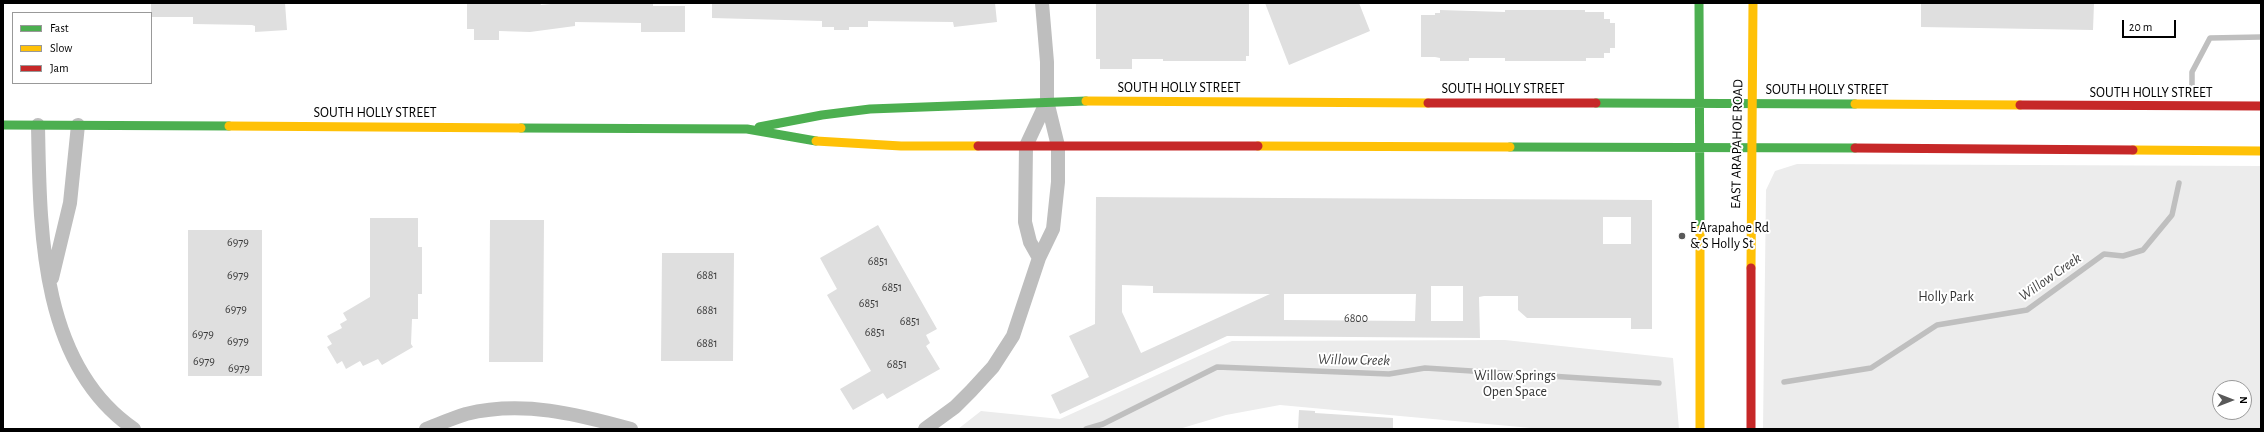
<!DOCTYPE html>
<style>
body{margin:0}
#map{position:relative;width:2264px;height:432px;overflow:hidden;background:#fff;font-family:"Alegreya Sans",sans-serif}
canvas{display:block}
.frame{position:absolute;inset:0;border:4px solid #000;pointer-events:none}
.legend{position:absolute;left:12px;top:12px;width:140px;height:72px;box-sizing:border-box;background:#fff;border:1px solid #999;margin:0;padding:5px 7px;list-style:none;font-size:12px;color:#000}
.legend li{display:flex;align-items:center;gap:8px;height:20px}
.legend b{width:20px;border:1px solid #999}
.north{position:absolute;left:2212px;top:380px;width:40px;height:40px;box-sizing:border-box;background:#fff;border:1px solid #999;border-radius:50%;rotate:90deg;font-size:11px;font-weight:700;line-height:16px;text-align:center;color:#000}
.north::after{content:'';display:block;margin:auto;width:14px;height:18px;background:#595959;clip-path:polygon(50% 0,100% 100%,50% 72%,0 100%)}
.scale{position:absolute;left:2122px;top:20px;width:54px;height:18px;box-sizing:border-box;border:2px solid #000;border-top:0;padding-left:5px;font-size:12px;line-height:14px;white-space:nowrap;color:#000;-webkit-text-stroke:3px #fff;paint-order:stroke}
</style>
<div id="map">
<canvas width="2264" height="432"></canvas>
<div class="frame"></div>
<ul class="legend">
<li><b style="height:5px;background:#4caf50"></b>Fast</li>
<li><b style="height:5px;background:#ffc107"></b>Slow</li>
<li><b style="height:5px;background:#c62828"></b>Jam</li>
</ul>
<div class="north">N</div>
<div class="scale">20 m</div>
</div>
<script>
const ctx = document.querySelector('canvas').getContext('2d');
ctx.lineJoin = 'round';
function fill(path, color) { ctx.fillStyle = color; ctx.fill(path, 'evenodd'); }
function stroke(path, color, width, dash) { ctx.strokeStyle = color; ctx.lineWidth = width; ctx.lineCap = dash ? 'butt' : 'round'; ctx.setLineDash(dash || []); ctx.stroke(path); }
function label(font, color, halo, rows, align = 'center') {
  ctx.font = font + ' "Alegreya Sans",sans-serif'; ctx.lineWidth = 4; ctx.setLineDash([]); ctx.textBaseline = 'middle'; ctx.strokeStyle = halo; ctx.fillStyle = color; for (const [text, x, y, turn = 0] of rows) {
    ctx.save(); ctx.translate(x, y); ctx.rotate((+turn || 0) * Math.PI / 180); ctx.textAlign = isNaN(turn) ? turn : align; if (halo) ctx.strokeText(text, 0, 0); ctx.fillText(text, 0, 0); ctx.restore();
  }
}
const green = new Path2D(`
 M1797,164L2261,166V429H1763L1766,190L1775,171ZM2220,388H2244V412H2220Z
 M1505,340L1673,358L1679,429H1542L1280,405L1226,415L1179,429H958L981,411L1060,419L1232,341Z`);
const stream = new Path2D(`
 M2192,92V72L2210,38L2261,37
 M1784,382L1871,368L1937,325L2027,310L2104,254L2123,256L2143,250L2172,215L2179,183
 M1086,429L1103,424L1217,367L1389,374L1425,368L1659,383`);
const building = new Path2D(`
 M151,3H285L287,30L255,32V26L252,25L193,24V17H151Z
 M467,3H540L541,5L561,3H653V6H685V32H641V23L575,22V26L530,32L499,31V40H474V29H467Z
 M712,3H995L997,22L954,27L953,22L868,21V27H849V30H834V27H822V21L712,18Z
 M1096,3H1249V56H1246V61H1163V59H1132V69H1100V59H1096Z
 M1265,3H1359L1370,31L1289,65Z
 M1921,3H2094L2093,30L1921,27Z
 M1440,10L1505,12V10H1585V12H1604V19H1610V23H1615V48H1610V53H1604V58H1586V61H1505V58H1469V61H1440V58L1435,57H1421V15H1435V13H1440Z
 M1096,197L1652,200V329H1631V318H1527L1518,310V296H1484L1479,297L1480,338L1227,336L1060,414L1051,395L1089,377L1069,336L1095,324ZM1603,217H1631V244H1603ZM1122,285L1153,286V293L1270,294L1141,353L1122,312ZM1431,286H1463V321H1431ZM1284,294H1416L1415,321L1284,320Z
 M370,218H418V247H422V294H418V319H412L411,344L413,347L382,365L378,359L363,366L360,361L346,369L342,361L337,364L327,347L332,344L327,336L342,328L340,324L347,320L343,313L370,297Z
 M490,220H544L543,362H489Z
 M878,225L937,329L926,335L930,343L926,346L940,369L887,399L883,393L853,410L840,389L871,371L827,295L837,289L820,258Z
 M188,230H262V376H188Z
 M662,253H734L733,361H661Z
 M1299,410L1315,411V413L1393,418V429H1298Z`);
const street = new Path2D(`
 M38,125C40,228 39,364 134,429
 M1039,258L1030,242L1025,222L1026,146L1047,101
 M52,278L70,203L78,125
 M426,429C439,424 453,418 466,414C522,400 577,414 631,429
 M925,429L955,407L971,391L993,367L1013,336L1039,258L1053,229L1058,182V146L1047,101V62L1042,3`);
const fast = new Path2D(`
 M1699,3L1700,230
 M1596,103L1855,104
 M3,125L229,126
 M759,127L822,115L870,109L1086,101
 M521,128L747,129L816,141
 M1510,147L1855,148`);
const slow = new Path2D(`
 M1086,101L1428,103
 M1855,104L2020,105
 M229,126L521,128
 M816,141L901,146H978
 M1258,146L1510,147
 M2133,150L2261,151
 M1700,230V429
 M1751,268L1753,3`);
const jam = new Path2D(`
 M1428,103H1596
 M2020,105L2261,106
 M978,146H1258
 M1855,148L2133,150
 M1751,268V429`);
const markers = [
 [1682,236,4,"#595959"]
];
const numberNames = [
 ["6979",238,242],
 ["6851",878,261],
 ["6979",238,275],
 ["6881",707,275],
 ["6851",892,287],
 ["6851",869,303],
 ["6979",236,309],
 ["6881",707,310],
 ["6800",1356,318],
 ["6851",910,321],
 ["6851",875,332],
 ["6979",203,334],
 ["6979",238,341],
 ["6881",707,343],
 ["6979",204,361],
 ["6851",897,364],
 ["6979",239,368]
];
const streetNames = [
 ["SOUTH HOLLY STREET",1179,88],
 ["SOUTH HOLLY STREET",1503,89],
 ["SOUTH HOLLY STREET",1827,90],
 ["SOUTH HOLLY STREET",2151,93],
 ["SOUTH HOLLY STREET",375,113],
 ["EAST ARAPAHOE ROAD",1737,144,-89]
];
const poiNames = [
 ["E Arapahoe Rd",1690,228],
 ["& S Holly St",1690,244]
];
const parkNames = [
 ["Holly Park",1946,297],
 ["Willow Springs",1515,376],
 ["Open Space",1515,392]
];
const waterNames = [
 ["Willow Creek",2050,277,-35],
 ["Willow Creek",1354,360,1]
];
fill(green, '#ececec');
stroke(stream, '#bfbfbf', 5.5);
fill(building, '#dfdfdf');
stroke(street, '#bebebe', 14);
stroke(fast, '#4caf50', 9);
stroke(slow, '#ffc107', 9);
stroke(jam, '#c62828', 9);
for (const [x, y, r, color] of markers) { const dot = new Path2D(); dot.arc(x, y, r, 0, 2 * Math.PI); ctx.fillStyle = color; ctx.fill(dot); stroke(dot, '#fff', 1.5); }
label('12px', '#383838', null, numberNames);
label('14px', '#000', '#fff', streetNames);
label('14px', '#000', '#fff', poiNames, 'left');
label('14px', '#333', '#fff', parkNames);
label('italic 15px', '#444', '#fff', waterNames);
</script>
